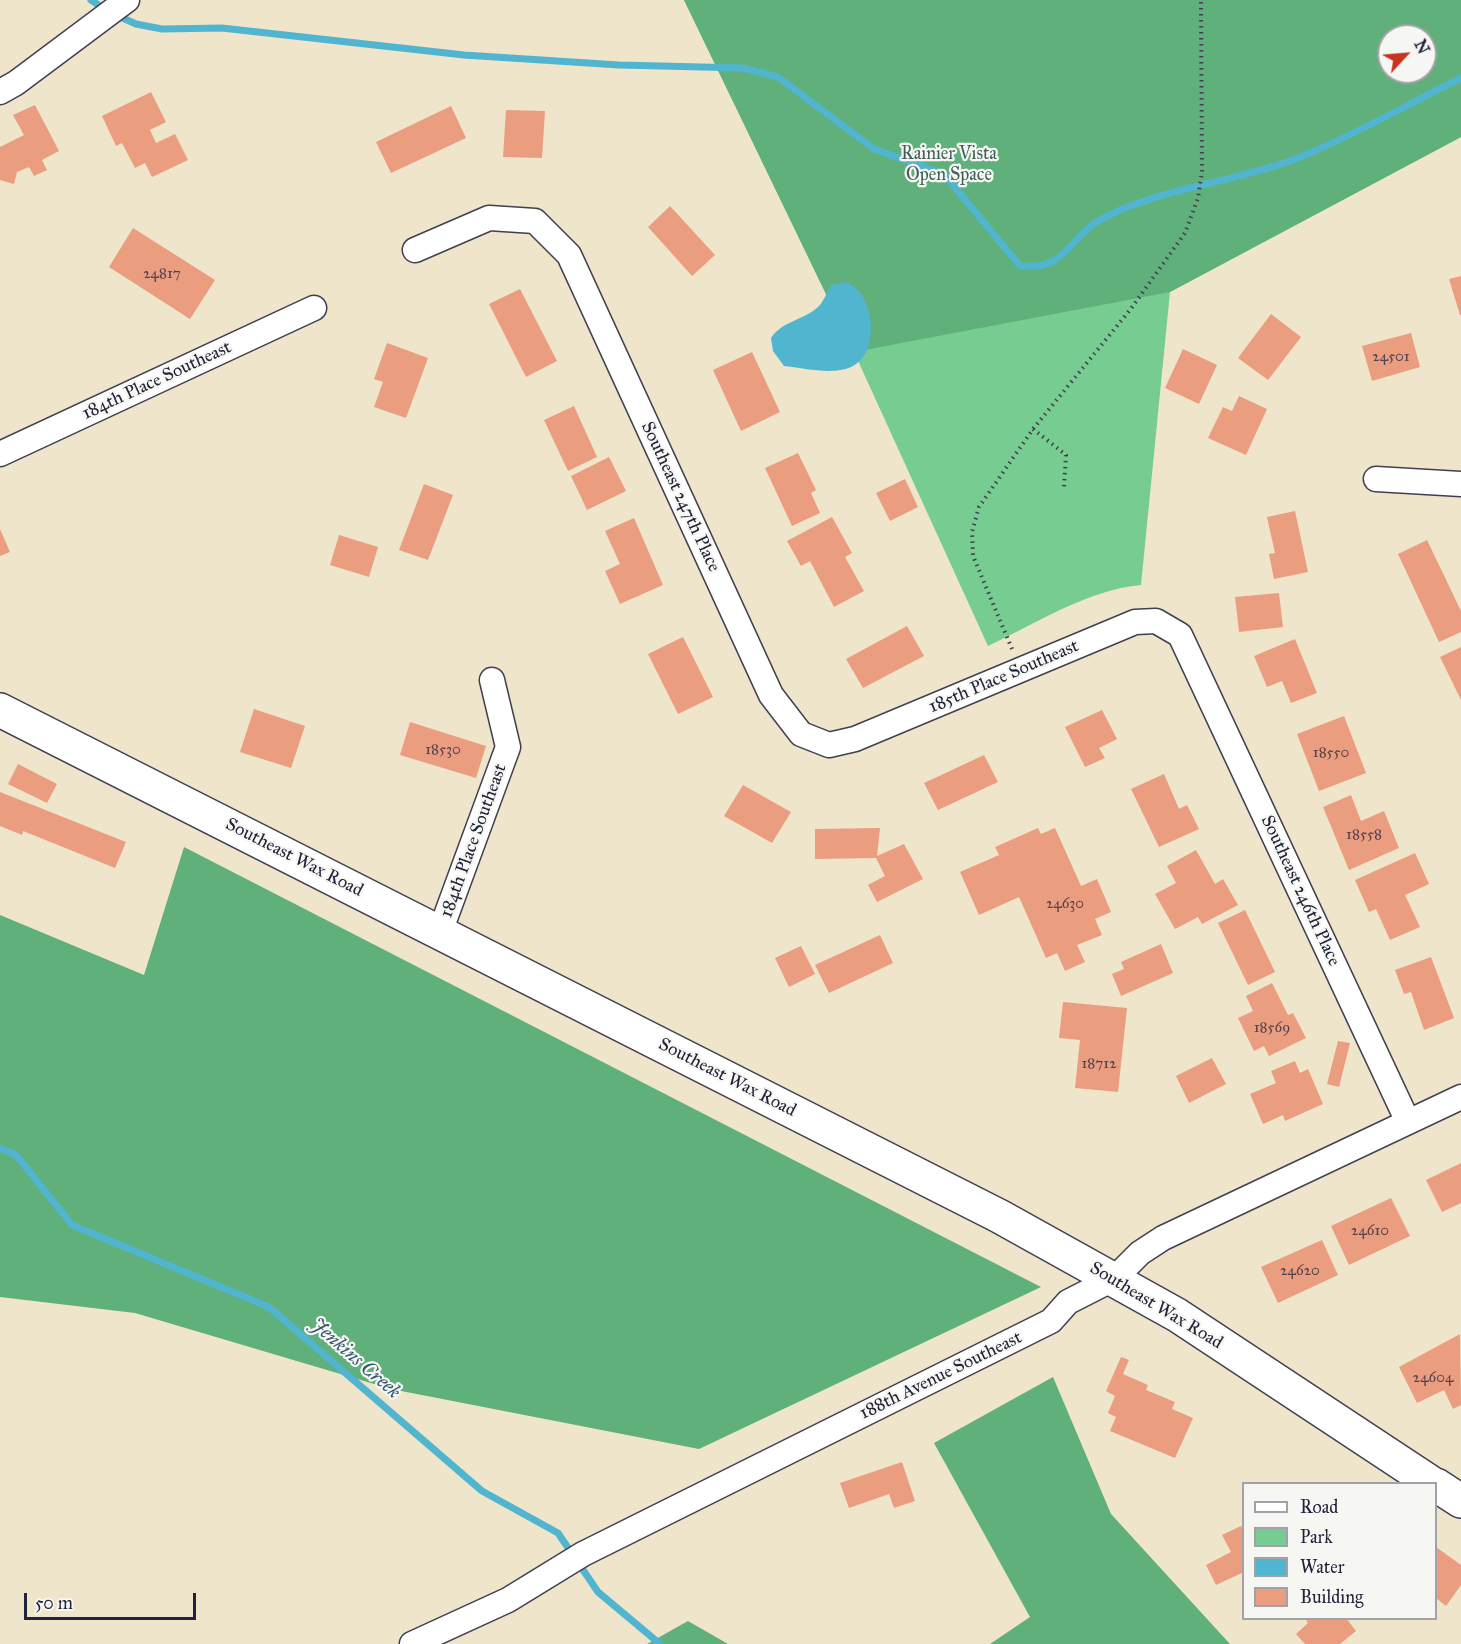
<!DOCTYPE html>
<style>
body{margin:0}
#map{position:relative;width:1461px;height:1644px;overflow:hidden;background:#eee5cb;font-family:"IM FELL Great Primer",serif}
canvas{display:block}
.legend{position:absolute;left:1242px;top:1482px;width:195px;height:138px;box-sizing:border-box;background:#f6f6f2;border:2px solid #a1a1a9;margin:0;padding:8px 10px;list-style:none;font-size:18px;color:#22223b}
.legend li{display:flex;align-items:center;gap:12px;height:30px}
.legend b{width:30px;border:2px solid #a1a1a9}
.north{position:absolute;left:1377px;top:24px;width:60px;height:60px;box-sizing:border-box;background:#f6f6f2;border:2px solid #a1a1a9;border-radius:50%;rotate:64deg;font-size:16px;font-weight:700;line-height:24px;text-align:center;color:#22223b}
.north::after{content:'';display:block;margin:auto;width:21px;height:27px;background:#c8321e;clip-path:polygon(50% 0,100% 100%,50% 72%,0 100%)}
.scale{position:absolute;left:24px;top:1593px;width:172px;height:27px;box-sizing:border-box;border:3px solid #22223b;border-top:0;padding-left:8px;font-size:18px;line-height:21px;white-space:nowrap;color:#22223b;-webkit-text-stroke:4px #f6f6f2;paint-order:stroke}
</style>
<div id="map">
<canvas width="1461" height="1644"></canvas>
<ul class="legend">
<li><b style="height:8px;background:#fff"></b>Road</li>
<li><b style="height:16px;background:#76cc91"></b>Park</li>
<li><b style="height:16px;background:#51b5d0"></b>Water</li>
<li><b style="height:16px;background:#eb9d80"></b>Building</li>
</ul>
<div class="north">N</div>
<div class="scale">50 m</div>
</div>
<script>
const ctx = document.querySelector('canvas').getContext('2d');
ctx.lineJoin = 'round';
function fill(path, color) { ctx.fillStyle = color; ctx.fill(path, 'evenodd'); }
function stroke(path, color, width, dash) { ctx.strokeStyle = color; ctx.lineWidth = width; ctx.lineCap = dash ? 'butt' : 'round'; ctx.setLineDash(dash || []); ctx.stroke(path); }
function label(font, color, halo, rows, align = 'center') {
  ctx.font = font + ' "IM FELL Great Primer",serif'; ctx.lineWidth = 4.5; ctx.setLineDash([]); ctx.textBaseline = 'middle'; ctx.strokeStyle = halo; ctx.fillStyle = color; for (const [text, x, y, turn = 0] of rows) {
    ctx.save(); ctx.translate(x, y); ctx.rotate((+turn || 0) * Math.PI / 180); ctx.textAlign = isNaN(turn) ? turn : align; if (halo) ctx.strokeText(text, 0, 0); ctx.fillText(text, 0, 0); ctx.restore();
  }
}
const green = new Path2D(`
 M684,0H1461V137L1170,292L1141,585C1087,590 1037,623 988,646L854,352ZM1389,36H1425V72H1389Z`);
const forest = new Path2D(`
 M684,0H1461V137L1170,292L854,352ZM1389,36H1425V72H1389Z
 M184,847L1041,1287L699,1449L391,1389L135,1313L0,1297V915L144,975Z
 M1053,1377L1111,1514L1230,1644H990L1030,1617L934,1443Z
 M688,1621L728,1644H647Z`);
const water = new Path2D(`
 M847,282C851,285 858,289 861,294C874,313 877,353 853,366C835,376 804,368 784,366L773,351L771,338C782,321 805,320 819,306C824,301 827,292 831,285Z`);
const stream = new Path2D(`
 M91,0L106,10
 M116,15L136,24L162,29L222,28L464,55L619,65L743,68L778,77L874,149L944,174L1020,266C1067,270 1066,241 1098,221C1153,189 1238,182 1298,158C1353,136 1408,104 1461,78
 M0,1148L16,1155L72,1225L269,1307L482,1491L558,1533L598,1592L660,1644`);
const building = new Path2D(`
 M151,92L166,122L150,130L156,143L175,134L188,160L152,177L145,163L135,168L122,143L116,146L102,116Z
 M35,105L59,151L42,160L47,170L34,176L29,167L17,172L14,184L0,180V147L24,135L13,115Z
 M451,106L466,138L391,173L376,142Z
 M506,110L545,111L542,158L503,157Z
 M670,206L715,255L692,276L648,227Z
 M133,228L215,280L190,319L109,267Z
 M1461,276V315H1460L1449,279Z
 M520,289L557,361L526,377L489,304Z
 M1271,314L1301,337L1268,380L1238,358Z
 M1411,333L1420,367L1372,381L1362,346Z
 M387,343L428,358L406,418L374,407L383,382L374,379Z
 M1183,349L1217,365L1199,404L1165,388Z
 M752,352L780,412L741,431L713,370Z
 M1239,396L1267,409L1246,455L1208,438L1223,407L1232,411Z
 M574,406L597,457L568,471L544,420Z
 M798,453L816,490L811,493L820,513L792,526L765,468Z
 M609,457L626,491L587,510L571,476Z
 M905,479L918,507L890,521L876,493Z
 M424,484L453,495L428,560L399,550Z
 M1295,511L1308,572L1274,579L1269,554L1275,553L1267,517Z
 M832,517L852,553L845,557L864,591L834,607L810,561L801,566L787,541Z
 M634,518L663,585L620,604L605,571L620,564L605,531Z
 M0,529L10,552L0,556Z
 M339,535L378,547L369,577L330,565Z
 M1427,540L1461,611V632L1439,642L1398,554Z
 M1279,593L1283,627L1239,632L1235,597Z
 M907,626L924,656L863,688L846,659Z
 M683,637L713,697L678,714L648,654Z
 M1295,639L1317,693L1291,703L1282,681L1267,687L1254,656Z
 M1461,647V700L1440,657Z
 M254,709L305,726L291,768L240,752Z
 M1102,710L1117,739L1099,748L1105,758L1085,767L1065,727Z
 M1344,716L1366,773L1319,791L1297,734Z
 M410,722L486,746L476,778L400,755Z
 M984,755L998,782L938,810L924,783Z
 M18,764L57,784L47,803L8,784Z
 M1164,774L1179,809L1187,805L1199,829L1159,847L1131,789Z
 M743,785L791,812L772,843L724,816Z
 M0,792L126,842L115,868L23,831L22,835L0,826Z
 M1351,795L1361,821L1384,811L1399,848L1349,870L1323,807Z
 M880,828L877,856L904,844L923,879L877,902L868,885L885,876L876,858L815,859V829Z
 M1038,828L1041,834L1055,828L1081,886L1097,879L1111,912L1095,919L1102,935L1077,945L1085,962L1065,971L1057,953L1046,958L1019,897L979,915L960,872L999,855L995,847Z
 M1196,850L1215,884L1223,879L1238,905L1202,924L1198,917L1175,929L1155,894L1176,883L1167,866Z
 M1415,853L1429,884L1405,895L1420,927L1390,940L1376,909L1369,912L1355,880Z
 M1245,910L1275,972L1248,985L1218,923Z
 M880,935L893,963L829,993L815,965Z
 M1161,944L1173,973L1121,996L1112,974L1124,969L1121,962Z
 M801,946L815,974L789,987L775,958Z
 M1431,957L1454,1018L1424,1030L1411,992L1404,994L1395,970Z
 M1272,983L1288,1015L1293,1013L1306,1038L1269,1056L1264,1046L1254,1051L1238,1018L1253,1011L1246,996Z
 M1063,1002L1127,1008L1118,1092L1075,1088L1080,1040L1059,1038Z
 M1338,1041L1350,1043L1339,1087L1327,1084Z
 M1212,1058L1226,1084L1189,1103L1176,1076Z
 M1295,1061L1300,1073L1308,1069L1323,1104L1285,1121L1283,1115L1263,1124L1250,1094L1276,1083L1271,1071Z
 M1461,1163V1203L1442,1212L1426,1180Z
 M1391,1198L1410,1236L1349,1265L1331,1226Z
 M1322,1240L1338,1275L1278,1303L1261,1267Z
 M1460,1334L1461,1405L1453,1409L1444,1390L1417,1403L1399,1367Z
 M1121,1357L1129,1360L1123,1374L1148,1385L1146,1390L1175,1402L1172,1409L1193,1418L1175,1458L1110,1431L1116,1417L1108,1413L1115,1396L1106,1391Z
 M902,1462L915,1501L894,1508L889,1494L849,1508L840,1483Z
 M1241,1526L1244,1532V1572L1216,1585L1206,1565L1231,1552L1222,1535Z
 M1436,1547L1461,1565V1585L1446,1606L1436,1598Z
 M1305,1618H1346L1356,1631L1340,1644H1305L1296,1634L1308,1623Z`);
const path = new Path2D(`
 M1033,429L1066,455L1064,487
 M1012,649L973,556L972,532L979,507L1033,429L1130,310L1185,233L1198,198L1202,171L1201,0`);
const street = new Path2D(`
 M0,92L16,83L127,0
 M415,250L489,218L535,221L569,255L771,695L801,734L829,745L855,739L1135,622L1156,621L1180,635L1408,1122
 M0,454L314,308
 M1376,479L1461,484
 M440,932L508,747L492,680
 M412,1644L508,1600L583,1554L1051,1321L1068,1302L1115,1278L1140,1253L1163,1238L1461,1097`);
const secondary = new Path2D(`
 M0,710L999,1216L1177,1315L1433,1484
 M1436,1485L1461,1501`);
const numberNames = [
 ["24817",162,274],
 ["24501",1391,357],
 ["18530",443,750],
 ["18550",1331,753],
 ["18558",1364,835],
 ["24630",1065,904],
 ["18569",1272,1028],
 ["18712",1099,1064],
 ["24610",1370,1231],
 ["24620",1300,1271],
 ["24604",1433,1378]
];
const parkNames = [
 ["Rainier Vista",949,155],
 ["Open Space",949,176]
];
const streetNames = [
 ["184th Place Southeast",157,381,-25],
 ["Southeast 247th Place",680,497,65],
 ["185th Place Southeast",1004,677,-23],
 ["184th Place Southeast",474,841,-70],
 ["Southeast Wax Road",294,858,27],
 ["Southeast 246th Place",1300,891,65],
 ["Southeast Wax Road",727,1078,27],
 ["Southeast Wax Road",1156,1306,31],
 ["188th Avenue Southeast",941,1376,-26]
];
const waterNames = [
 ["Jenkins Creek",355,1359,41]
];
fill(green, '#76cc91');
fill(forest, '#60b07b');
fill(water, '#51b5d0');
stroke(stream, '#51b5d0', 7);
fill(building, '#eb9d80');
stroke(street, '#413f51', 27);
stroke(secondary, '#413f51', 36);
stroke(path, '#413f51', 4, [1.5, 4.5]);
stroke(street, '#fff', 24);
stroke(secondary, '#fff', 33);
label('15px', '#54414c', null, numberNames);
label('18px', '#3f5e59', '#f6f6f2', parkNames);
label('18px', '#22223b', '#f6f6f2', streetNames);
label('italic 20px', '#32556f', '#f6f6f2', waterNames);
</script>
